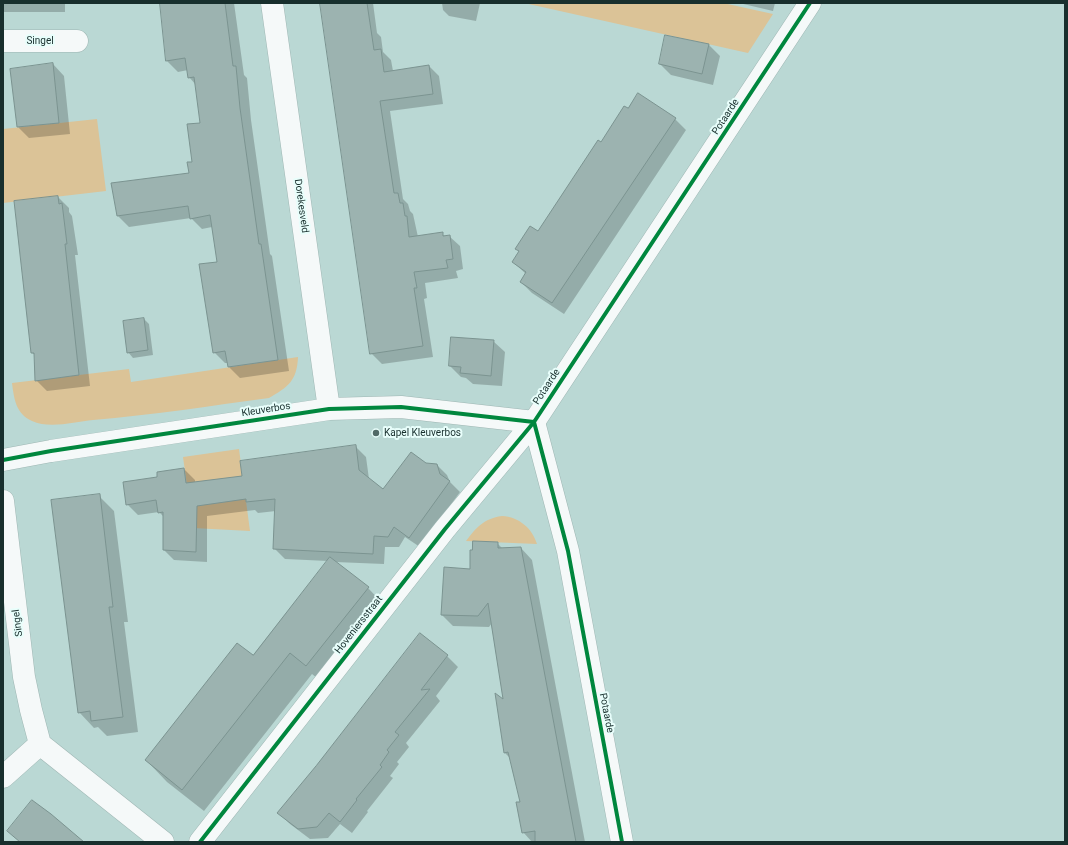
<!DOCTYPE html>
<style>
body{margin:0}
#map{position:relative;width:1068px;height:845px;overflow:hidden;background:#bad8d4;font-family:Roboto,sans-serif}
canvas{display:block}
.frame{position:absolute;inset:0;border:4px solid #182f2d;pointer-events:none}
</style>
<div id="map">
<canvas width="1068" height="845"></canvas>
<div class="frame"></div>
</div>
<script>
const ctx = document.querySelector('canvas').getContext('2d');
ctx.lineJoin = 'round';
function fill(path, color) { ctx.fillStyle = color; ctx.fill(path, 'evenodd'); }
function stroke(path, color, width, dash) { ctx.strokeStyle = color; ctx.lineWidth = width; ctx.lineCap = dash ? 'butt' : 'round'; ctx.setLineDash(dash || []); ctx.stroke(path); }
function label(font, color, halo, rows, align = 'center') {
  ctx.font = font + ' Roboto,sans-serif'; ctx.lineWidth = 4; ctx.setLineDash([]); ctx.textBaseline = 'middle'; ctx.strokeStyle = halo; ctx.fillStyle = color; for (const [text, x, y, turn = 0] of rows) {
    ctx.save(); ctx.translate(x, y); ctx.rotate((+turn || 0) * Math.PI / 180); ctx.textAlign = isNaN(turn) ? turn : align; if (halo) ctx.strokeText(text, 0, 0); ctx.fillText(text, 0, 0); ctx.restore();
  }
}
const green = new Path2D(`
 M524,3H723L773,14L748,53Z
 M97,119L106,191L3,203V129Z
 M298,357C297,381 288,387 269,398C210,406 152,415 93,420C75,422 49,429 32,421C16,414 14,399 12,383L129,369L131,382Z
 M239,449L250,531L193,528L183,457Z
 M502,516C519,517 532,528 537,544L466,541C477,527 483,519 502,516Z`);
const shadow = new Path2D(`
 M3,3H65V12H3Z
 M161,3H234L244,75L247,78L251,120L270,254L272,256L289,371L240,378L229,367L228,363H225L214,352L218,262L212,227L202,229L191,218L129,227L118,216L112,184L190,174L193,162L201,123L196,85L189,77L188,70L178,72L167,61Z
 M321,3H373L377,33L381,37L383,52L391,60L393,71L429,66L439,76L443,104L390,111L403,199L408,204L410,211L413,214L418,237L442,234L445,237L449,236L460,246L463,269L456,271L458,278L425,283L427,298L424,299L433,357L382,364L371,353Z
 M442,3H480L476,21L449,16L443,10Z
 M739,3H775L773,11Z
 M709,45L720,56L713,85L671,75L660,64Z
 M53,64L64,76L70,134L29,138L18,127Z
 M628,110L675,119L686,130L564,314L532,293L521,282L526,274L513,262L520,252L516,248L539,233L601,143Z
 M58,197L69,208V212L72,216L78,255H75L90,386L47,391L36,380L35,355L32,353Z
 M144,319L149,324L153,355L133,358L128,352Z
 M493,341L505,352L502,386L473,384L466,378L461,377L450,366Z
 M355,446L366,457L369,479L383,490L426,464L437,465L447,475L450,482L460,492L420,547L405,537L399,547H385L384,564L335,562L368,588L389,610L328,687L312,674L204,811L167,782L146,760L253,657L328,561L285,559L274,548L276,511L258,513L255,510L207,516V562L174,560L164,550V517L159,512L138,515L127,504L159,478L184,469L195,480V483L244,476Z
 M99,496L114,511L128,622H124L138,732L107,736L98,727L94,728L79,712Z
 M497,543L503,549L521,548L532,560L585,842H532L523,832L521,802L510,758L505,753L504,702L492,623L489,627L453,626L442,615L471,570Z
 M420,634L447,656L458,667L436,696L440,701L406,743L409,747L397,762L399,764L390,776L393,778L367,811L368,812L352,833L340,824L328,838L310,839L290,824L279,813L316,767Z`);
const building = new Path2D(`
 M160,3H225L233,66H236L240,108L259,244H261L278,360L228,367L225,351L213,353L199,264L217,262L210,215L190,219L188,206L117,216L111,183L189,173L187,162H192L187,124L200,123L194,77L188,78L185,58L166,61Z
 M320,3H367L374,50L381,49L384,72L429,65L433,94L380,101L394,193H398L400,203H403L405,216H407L409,237L443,232V236L450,235L453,259L446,260L448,268L414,272L417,288H414L423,346L370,354Z
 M665,35L709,44L702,74L659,64Z
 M53,63L59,123L17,127L10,69Z
 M638,93L676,118L552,303L520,282L526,272L512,262L519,251L515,249L530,226L538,231L598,140L601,142L624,106L628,108Z
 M58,196L59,204L62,203L67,244H65L79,375L35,381L34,353H31L14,201Z
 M144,318L148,350L127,353L123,321Z
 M451,337L494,340L491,376L460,373L461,367L449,366Z
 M356,445L359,470L383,489L411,452L426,463L437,464L440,474L450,481L409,538L394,527L388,537L374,536L373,554L273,549L275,499L246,502V499L197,506L196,552L163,550V512L158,513L156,500L126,505L123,482L157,477V472L184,468L186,483L242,476L240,461Z
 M100,494L113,607H109L123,717L91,721L90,711L78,713L51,500Z
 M473,541L498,542V548L521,547L576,842H535V831L522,833L516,802H520L508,752L504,753L495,693L503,699L488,603L478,616L441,615L444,567L470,569V550H472Z
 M330,557L369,587L306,666L290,653L182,790L145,760L237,643L253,655Z
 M420,633L448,655L421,690L430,689L395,732L399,735L387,750L389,752L380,765L382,767L356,799L357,800L340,822L329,813L317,827L298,829L277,813L316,766Z
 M32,800L51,814L84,842H20L7,831Z`);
const street = new Path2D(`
 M272,3L329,409
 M3,41H77
 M534,422L568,551L622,842
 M3,460L51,451L329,409L401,407L534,422
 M3,501L24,677L31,710L40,744L3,777
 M40,744L163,842
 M200,842L445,529L534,422L810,3`);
const cycleway = new Path2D(`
 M534,422L568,551L622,842
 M3,460L51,451L329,409L401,407L534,422
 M200,842L445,529L534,422L810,3`);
const markers = [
 [376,433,4,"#516a67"]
];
const streetNames = [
 ["Singel",40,41],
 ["Potaarde",726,117,-57],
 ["Dorekesveld",301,206,82],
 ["Potaarde",547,387,-57],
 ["Kleuverbos",266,410,-9],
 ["Singel",18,623,-97],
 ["Hoveniersstraat",359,625,-52],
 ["Potaarde",606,713,79]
];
const poiNames = [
 ["Kapel Kleuverbos",384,433]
];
fill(green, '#dbc397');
fill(shadow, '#0003');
fill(building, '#9cb3b0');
stroke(building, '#7b9390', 1);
stroke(street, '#9eb6b3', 23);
stroke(street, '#f5f9f9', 22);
stroke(cycleway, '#00873e', 4);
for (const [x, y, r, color] of markers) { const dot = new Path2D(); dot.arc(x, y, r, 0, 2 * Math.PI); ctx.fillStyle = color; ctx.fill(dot); stroke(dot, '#e8fefb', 1.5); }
label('10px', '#182f2d', '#e8fefb', streetNames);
label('10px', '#182f2d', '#e8fefb', poiNames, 'left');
</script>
